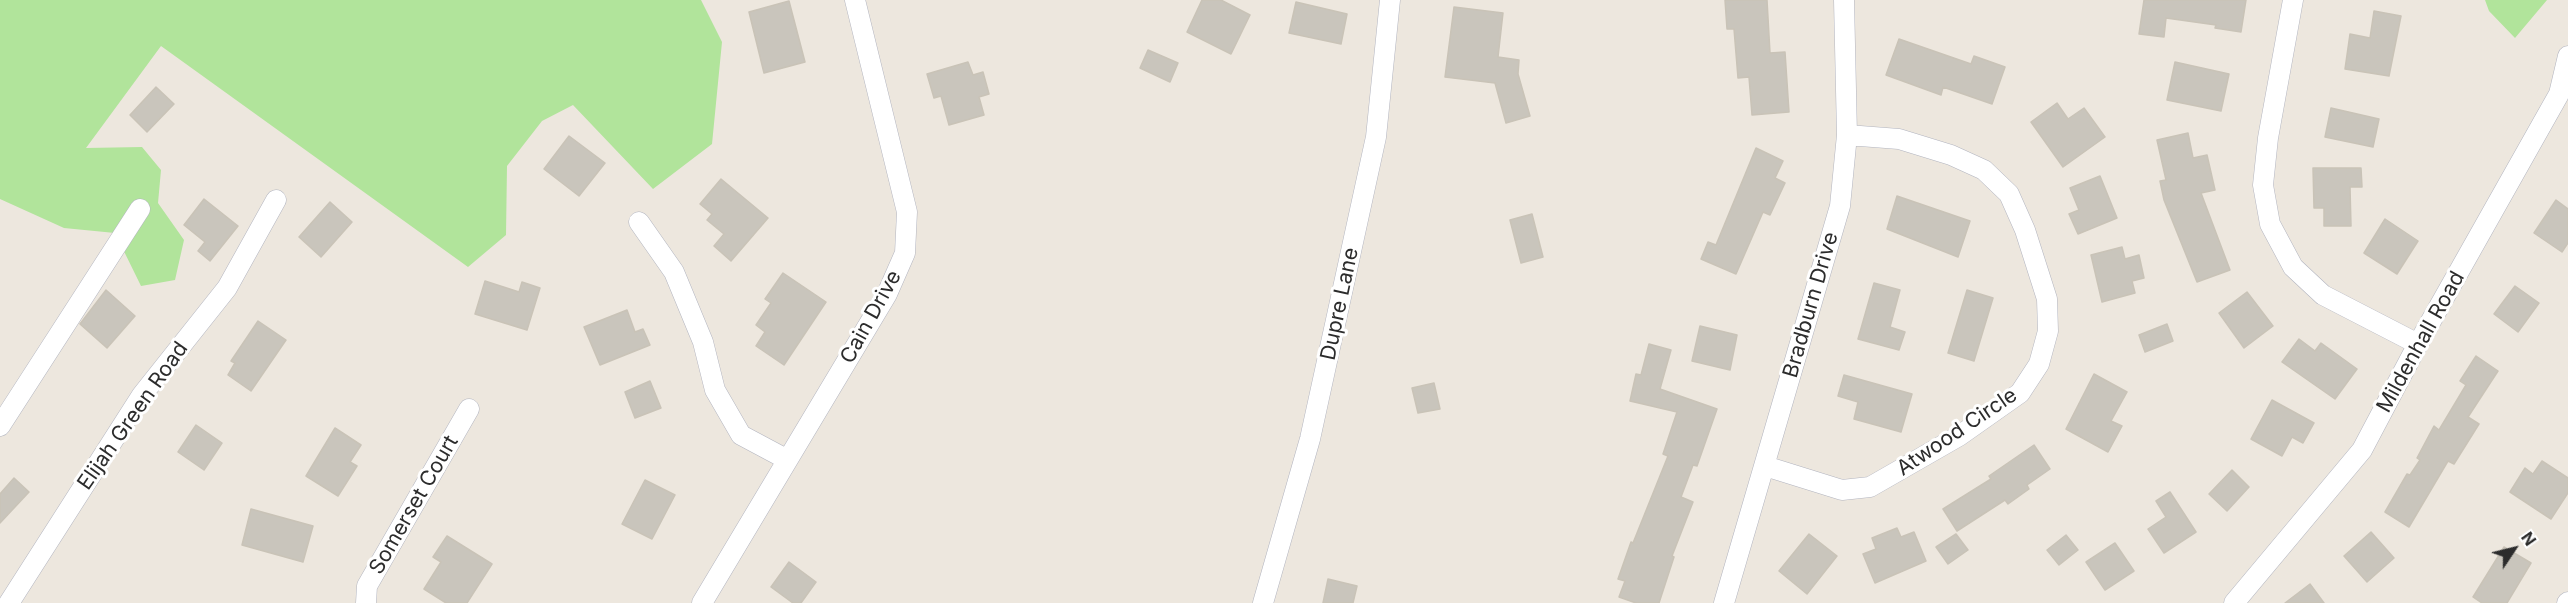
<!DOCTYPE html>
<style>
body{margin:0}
#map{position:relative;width:2568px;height:603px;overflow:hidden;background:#ede7de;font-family:Inter,sans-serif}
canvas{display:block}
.north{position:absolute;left:2484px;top:519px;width:60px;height:60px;-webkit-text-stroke:4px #fff;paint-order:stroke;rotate:55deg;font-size:16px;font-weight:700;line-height:24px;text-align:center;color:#2c2c2c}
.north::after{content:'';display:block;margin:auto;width:21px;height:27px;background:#2c2c2c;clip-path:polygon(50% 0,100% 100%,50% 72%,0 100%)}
</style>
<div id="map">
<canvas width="2568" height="603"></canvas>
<div class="north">N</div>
</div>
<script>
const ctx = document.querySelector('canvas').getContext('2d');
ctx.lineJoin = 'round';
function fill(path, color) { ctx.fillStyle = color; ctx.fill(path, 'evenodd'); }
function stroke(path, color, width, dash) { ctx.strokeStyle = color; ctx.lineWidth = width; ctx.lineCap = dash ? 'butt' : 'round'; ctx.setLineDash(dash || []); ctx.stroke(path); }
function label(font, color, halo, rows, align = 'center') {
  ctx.font = font + ' Inter,sans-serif'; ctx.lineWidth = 6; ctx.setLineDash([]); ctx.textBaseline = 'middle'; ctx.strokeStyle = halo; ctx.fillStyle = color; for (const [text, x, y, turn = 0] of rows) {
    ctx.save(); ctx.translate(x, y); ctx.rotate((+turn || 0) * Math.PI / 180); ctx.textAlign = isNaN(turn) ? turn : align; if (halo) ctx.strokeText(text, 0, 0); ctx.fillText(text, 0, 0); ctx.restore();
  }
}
const green = new Path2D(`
 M0,0H701L722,42L712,144L653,189L573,105L542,121L507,166L506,235L468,267L161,46L86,148L142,147L161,170L158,203L184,240L175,280L141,286L115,233L64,228L0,199Z
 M2485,0H2547L2515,38L2489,11Z`);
const building = new Path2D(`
 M1202,0H1221L1250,15L1231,54L1187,32Z
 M1725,0H1767L1770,53L1785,52L1789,112L1752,115L1749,77L1738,78L1734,29H1727Z
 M2144,0H2246L2241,32L2215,28L2216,25L2166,18L2164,37L2139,34Z
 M789,1L805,62L764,73L749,12Z
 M1296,2L1347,14L1341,44L1289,33Z
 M1454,7L1503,13L1498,57L1519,60L1518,74L1530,116L1506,123L1495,83L1445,77Z
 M2374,11L2401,16L2389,76L2345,69L2350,34L2370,38Z
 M1899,39L1971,64L1974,56L2005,67L1992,104L1943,87L1941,95L1886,75Z
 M1148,50L1178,63L1170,82L1140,68Z
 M968,62L973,75L983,72L989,94L979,97L984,115L949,125L941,96L934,98L927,74Z
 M2175,62L2229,74L2221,111L2167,100Z
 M156,87L174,104L147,132L130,115Z
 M2057,103L2068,119L2084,108L2105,137L2063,167L2031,122Z
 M2331,108L2379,119L2373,147L2325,137Z
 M2188,133L2193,158L2207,155L2215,190L2201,193L2230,270L2197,282L2164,200L2160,181L2166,180L2157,140Z
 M569,136L605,163L579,196L544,169Z
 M1756,148L1783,161L1775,178L1785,183L1770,215L1763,212L1736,274L1701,259L1708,242L1716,245Z
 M2313,168H2361L2362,187H2350L2351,226H2324V208H2314Z
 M2100,176L2117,218L2078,234L2069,214L2079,210L2070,188Z
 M721,179L768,218L731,261L714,246L724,234L707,220L712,214L700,204Z
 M1897,196L1970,221L1958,257L1887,229Z
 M204,199L238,226L210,261L198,251L205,242L184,225Z
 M2556,200L2568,209V243L2562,252L2534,233Z
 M330,202L352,222L321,257L299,237Z
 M1532,214L1543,257L1521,263L1510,220Z
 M2385,219L2418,241L2397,274L2364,253Z
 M2122,247L2125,259L2139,255L2144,278L2132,281L2135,293L2102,302L2091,255Z
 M783,273L826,302L784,365L756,346L765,332L756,325L771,303L765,299Z
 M485,281L519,292L522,282L540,288L527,330L475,314Z
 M1874,283L1900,290L1890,327L1905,332L1899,350L1858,339Z
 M2515,286L2539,303L2518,332L2494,314Z
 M106,290L135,316L107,348L80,324Z
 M1967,290L1993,298L1974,361L1948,353Z
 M2247,292L2273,326L2244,348L2219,313Z
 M627,310L635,332L643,329L650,345L600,365L584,327Z
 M258,321L286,340L251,391L228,375L235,363L231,361Z
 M2167,324L2173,341L2145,352L2139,335Z
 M1700,326L1737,335L1730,370L1692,361Z
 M2299,339L2315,351L2321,343L2357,369L2335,399L2282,362Z
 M1649,344L1671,350L1660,389L1717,409L1697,466L1693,465L1681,497L1693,502L1672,556L1674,557L1659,603H1636L1619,597L1625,581L1618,579L1631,542L1633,543L1668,456L1663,454L1677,412L1630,401L1636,374L1641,375Z
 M2476,356L2498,371L2468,417L2479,424L2454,464L2448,461L2409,527L2385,512L2407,474L2410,475L2420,460L2417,458L2434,426L2439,430L2466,385L2460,381Z
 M2094,374L2127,392L2111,421L2122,426L2108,452L2066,429Z
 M1844,375L1912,394L1901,432L1854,419L1858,402L1838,396Z
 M650,381L661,408L635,418L625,392Z
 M1434,383L1440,409L1418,413L1412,388Z
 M2272,400L2314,423L2303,443L2292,437L2282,456L2251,439Z
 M196,425L222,443L204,470L178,452Z
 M335,428L361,445L350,462L357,466L338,496L306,476Z
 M2034,445L2050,469L2027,485L2029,489L2008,504L2005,500L1957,531L1943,509L1991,479L1989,476Z
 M2542,461L2568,478V493L2551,519L2510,492L2525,468L2533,474Z
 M2232,470L2249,487L2227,511L2209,494Z
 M14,478L29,492L0,523V494Z
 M645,480L675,495L652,539L622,524Z
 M2170,492L2196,532L2164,553L2148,529L2166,517L2156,501Z
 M251,509L313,526L303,562L242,545Z
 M1897,528L1901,537L1914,532L1926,561L1875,583L1863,554L1876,549L1872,538Z
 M2371,532L2394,558L2367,582L2344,556Z
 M1809,534L1837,556L1807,594L1779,571Z
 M1956,534L1968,550L1948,564L1936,547Z
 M2066,535L2078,550L2059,565L2047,550Z
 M447,536L492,564L467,603H446L424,589L441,562L433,557Z
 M2115,543L2134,571L2105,590L2086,562Z
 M2504,547L2531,563L2507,603H2482L2473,597Z
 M789,562L816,582L801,603H793L771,587Z
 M1328,579L1357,586L1353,603H1323Z
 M2310,584L2324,603H2285Z`);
const street = new Path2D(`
 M2293,0L2268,138L2263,185L2270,224L2293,267L2323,295L2418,344
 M639,222L674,272L703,342L715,390L741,435L786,459
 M0,426L140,209
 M1765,466L1842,490L1870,487L1959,436L2020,393L2039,364L2048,331L2047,299L2025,230L2009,194L1984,170L1951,155L1899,139L1847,135
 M9,603L142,395L227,288L276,200
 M366,603L367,586L469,409
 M702,603L887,294L905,253L907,212L855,0
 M1263,603L1310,439L1376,137L1390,0
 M1724,603L1840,206L1847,135L1844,0
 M2234,603L2362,450L2418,344L2559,94L2568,56
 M2567,603L2568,602`);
const streetNames = [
 ["Dupre Lane",1340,304,-78],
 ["Bradburn Drive",1811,305,-74],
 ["Cain Drive",871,317,-61],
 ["Mildenhall Road",2421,342,-61],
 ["Elijah Green Road",133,416,-55],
 ["Atwood Circle",1957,432,-34],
 ["Somerset Court",414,505,-60]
];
fill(green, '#b1e49b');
fill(building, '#c9c5bc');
stroke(building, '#c9c3b7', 1.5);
stroke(street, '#b2b4bf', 21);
stroke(street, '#fff', 20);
label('21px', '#2c2c2c', '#fff', streetNames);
</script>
